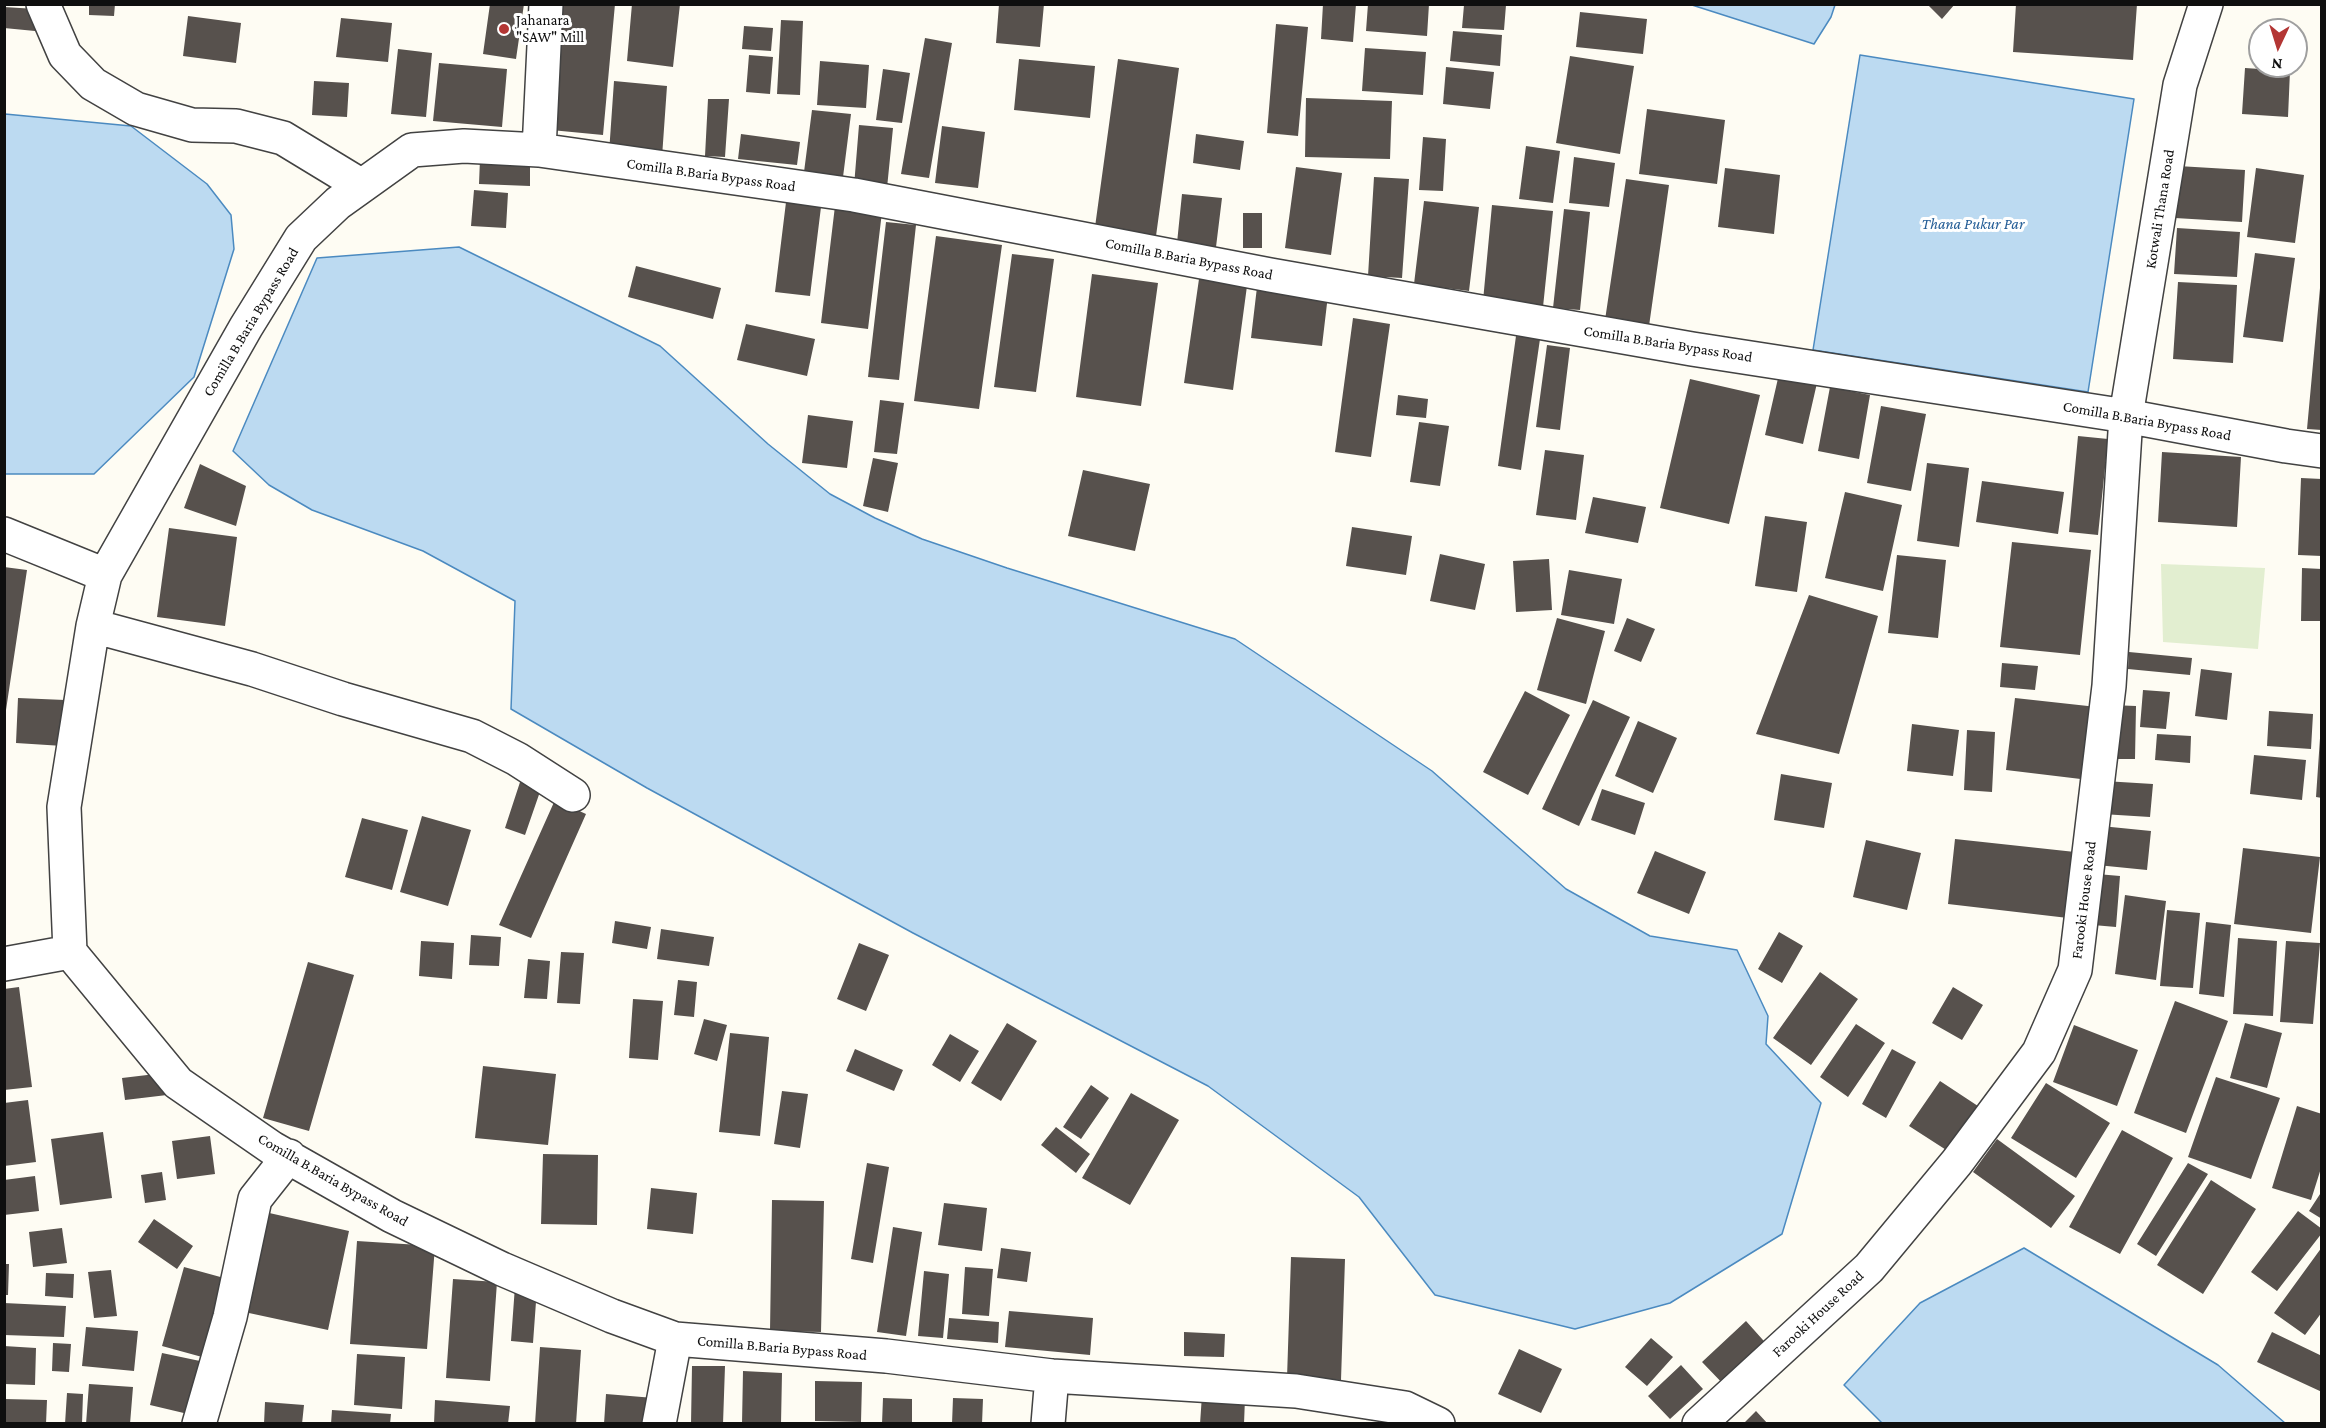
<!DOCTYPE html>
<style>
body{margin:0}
#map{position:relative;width:2326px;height:1428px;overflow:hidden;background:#fefcf3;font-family:"Crimson Pro",serif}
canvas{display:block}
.frame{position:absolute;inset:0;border:6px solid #0f0f0f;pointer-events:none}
.north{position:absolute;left:2248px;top:18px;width:60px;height:60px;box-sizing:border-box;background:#fff;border:2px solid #9f9f9f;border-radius:50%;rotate:184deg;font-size:16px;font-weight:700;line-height:24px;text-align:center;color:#0f0f0f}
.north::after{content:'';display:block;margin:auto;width:21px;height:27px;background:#b33634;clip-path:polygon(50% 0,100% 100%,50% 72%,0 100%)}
</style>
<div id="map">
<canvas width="2326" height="1428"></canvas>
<div class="frame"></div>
<div class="north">N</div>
</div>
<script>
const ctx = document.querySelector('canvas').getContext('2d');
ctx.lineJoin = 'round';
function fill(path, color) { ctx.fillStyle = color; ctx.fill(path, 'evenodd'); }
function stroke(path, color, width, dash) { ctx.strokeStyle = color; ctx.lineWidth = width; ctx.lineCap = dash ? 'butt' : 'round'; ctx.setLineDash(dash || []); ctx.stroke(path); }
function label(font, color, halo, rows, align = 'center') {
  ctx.font = font + ' "Crimson Pro",serif'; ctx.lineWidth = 6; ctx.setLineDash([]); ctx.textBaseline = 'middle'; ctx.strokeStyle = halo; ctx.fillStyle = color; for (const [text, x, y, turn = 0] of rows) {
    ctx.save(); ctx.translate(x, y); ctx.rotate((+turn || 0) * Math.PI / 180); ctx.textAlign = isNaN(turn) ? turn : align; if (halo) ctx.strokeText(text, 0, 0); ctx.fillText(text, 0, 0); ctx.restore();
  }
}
const pitch = new Path2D(`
 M2161,564L2265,568L2258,649L2163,642Z`);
const water = new Path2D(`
 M1692,5H1835L1831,17L1814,44Z
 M1860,55L2134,99L2088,392L1813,350Z
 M5,114L131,126L207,184L231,215L234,249L194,377L94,474H5Z
 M459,247L660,346L768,444L830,494L875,518L922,539L1007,568L1235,639L1432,771L1566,889L1650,936L1737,950L1768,1016L1766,1044L1821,1103L1782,1234L1670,1303L1575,1329L1435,1295L1359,1197L1208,1086L913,933L647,788L511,709L515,601L423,551L312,510L269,485L233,451L317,258Z
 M2024,1248L2218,1365L2285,1423H1882L1844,1385L1920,1303Z`);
const building = new Path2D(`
 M89,4H115L114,16L89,15Z
 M490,4H524L516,59L483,54Z
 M563,4H615L603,135L551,130Z
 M632,4H680L673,67L627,61Z
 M999,4H1044L1040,47L996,43Z
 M1323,4H1356L1353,42L1321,39Z
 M1368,4H1429L1427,36L1366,31Z
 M1927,4H1955L1942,19Z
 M2016,4H2137L2133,60L2013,52Z
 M1464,5H1506L1504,30L1462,28Z
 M4,7L36,9L35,31L4,28Z
 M1580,12L1647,19L1643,54L1576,47Z
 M188,16L241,23L236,63L183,56Z
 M341,18L392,23L388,62L336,57Z
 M781,20L803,21L800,95L777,94Z
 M1276,24L1308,27L1298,136L1267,133Z
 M744,26L773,28L771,51L742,49Z
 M1453,31L1502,35L1500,66L1450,61Z
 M925,38L952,43L929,178L901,174Z
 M1365,48L1426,52L1423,95L1362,91Z
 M398,49L432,53L426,117L391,114Z
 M749,55L773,57L770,94L746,92Z
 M1570,56L1634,66L1620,154L1556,143Z
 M1019,59L1095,66L1090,118L1014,110Z
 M1118,59L1179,68L1156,236L1095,227Z
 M820,61L869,65L866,108L817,105Z
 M439,63L507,69L502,127L433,121Z
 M1446,67L1494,72L1490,109L1443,104Z
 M2245,68L2290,71L2288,117L2242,114Z
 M883,69L910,73L902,123L876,120Z
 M314,81L349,83L347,117L312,115Z
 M614,81L667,86L662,157L609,153Z
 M1306,98L1392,101L1390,159L1305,157Z
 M708,99H729L725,157L705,156Z
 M1647,109L1725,120L1717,184L1639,174Z
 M812,110L851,114L843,177L804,172Z
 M859,125L893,128L887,188L854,186Z
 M942,126L985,132L978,188L935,183Z
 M741,134L800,142L797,165L738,159Z
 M1196,134L1244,141L1240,170L1193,163Z
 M1423,137L1446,139L1443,191L1419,190Z
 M1526,146L1560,151L1553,203L1519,199Z
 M1574,157L1615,163L1609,207L1569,203Z
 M480,159L530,162V186L479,184Z
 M2178,166L2245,170L2242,222L2175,218Z
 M1296,167L1342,173L1331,255L1285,248Z
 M1725,168L1780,175L1774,234L1718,227Z
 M2256,168L2304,175L2295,243L2247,237Z
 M1374,177L1409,179L1402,278L1368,276Z
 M1626,179L1669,185L1649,326L1605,320Z
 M474,190L508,193L506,228L471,226Z
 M787,194L822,199L810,296L775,292Z
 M1182,194L1222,198L1216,247L1177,243Z
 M1424,201L1479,207L1469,291L1414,284Z
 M1492,205L1553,211L1543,307L1483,301Z
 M835,206L882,212L868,329L821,323Z
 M1564,209L1590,212L1580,310L1553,308Z
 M1243,213H1262V248H1243Z
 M886,222L916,225L899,380L868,377Z
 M2177,228L2240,232L2237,277L2174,274Z
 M936,236L1002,245L979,409L914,401Z
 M2255,253L2295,258L2283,342L2243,337Z
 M1012,254L1054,259L1036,392L994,387Z
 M636,266L721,288L713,319L628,297Z
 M1092,274L1158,283L1141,406L1076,397Z
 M1199,279L1247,286L1233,390L1184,383Z
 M2178,282L2237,285L2233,363L2173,359Z
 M1257,287L1328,295L1322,346L1251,338Z
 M2320,288H2322V430L2307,429Z
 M1353,318L1390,324L1371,457L1335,452Z
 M746,324L815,339L807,376L737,360Z
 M1516,336L1540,339L1521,470L1498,466Z
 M1547,345L1570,348L1560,430L1536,427Z
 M1779,374L1817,383L1803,444L1765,435Z
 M1690,379L1760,395L1729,524L1660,508Z
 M1830,387L1870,395L1859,459L1818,451Z
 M1398,395L1428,399L1426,418L1396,415Z
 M880,400L904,403L897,454L874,452Z
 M1881,406L1926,414L1911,491L1867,483Z
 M808,415L853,421L847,468L802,463Z
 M1419,422L1449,426L1440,486L1410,482Z
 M2078,436L2108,439L2098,535L2069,532Z
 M1545,450L1584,455L1576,520L1536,515Z
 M2162,452L2241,457L2237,527L2158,522Z
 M873,458L898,463L888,512L863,506Z
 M1927,463L1969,468L1959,547L1917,541Z
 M200,464L246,486L236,526L184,508Z
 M1083,470L1150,484L1135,551L1068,536Z
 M2301,478L2322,479V556L2298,555Z
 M1982,481L2064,492L2058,534L1976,522Z
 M1845,492L1902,505L1883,591L1825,578Z
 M1593,497L1646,507L1638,543L1585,533Z
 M1765,516L1807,522L1797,592L1755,586Z
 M1352,527L1412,536L1406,575L1346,566Z
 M169,528L237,537L225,626L157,617Z
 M2012,542L2091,550L2080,655L2000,647Z
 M1440,554L1485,564L1475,610L1430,601Z
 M1897,555L1946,560L1938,638L1888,633Z
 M1549,559L1552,610L1516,612L1513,561Z
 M4,567L27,570L6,710H4Z
 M2302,568L2322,569V621H2301Z
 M1569,570L1622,579L1614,624L1561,615Z
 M1809,595L1878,616L1839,754L1756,734Z
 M1557,618L1605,631L1586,704L1537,690Z
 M1627,618L1655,629L1641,662L1614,651Z
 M2129,652L2192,658L2190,675L2128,669Z
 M2002,663L2038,666L2035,690L2000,687Z
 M2201,669L2232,673L2227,720L2195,716Z
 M2143,690L2170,692L2166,729L2140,727Z
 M1525,691L1570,715L1528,795L1483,772Z
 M18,698L65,700L63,746L16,743Z
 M2015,698L2097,707L2089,780L2006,770Z
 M1593,700L1630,717L1579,826L1542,809Z
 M2111,705L2136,706L2135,759H2111Z
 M2269,711L2313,714L2311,749L2267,746Z
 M1638,721L1677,738L1653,793L1615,776Z
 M1912,724L1959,730L1953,776L1907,771Z
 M1967,730L1995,732L1992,792L1964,790Z
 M2157,734L2191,736L2190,763L2155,760Z
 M2320,738H2322V798L2316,797Z
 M2254,755L2306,760L2302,800L2250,794Z
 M1781,774L1832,783L1824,828L1774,820Z
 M522,776L543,783L525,835L505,828Z
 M2104,781L2153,784L2150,817L2102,814Z
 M1602,789L1645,803L1635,835L1591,820Z
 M555,800L586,814L531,938L499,925Z
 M422,816L471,830L448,906L400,892Z
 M362,818L408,830L392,890L345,877Z
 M2101,826L2151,831L2147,870L2097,865Z
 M1955,839L2075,852L2068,918L1948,904Z
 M1866,840L1921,853L1907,910L1853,897Z
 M2243,848L2320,857L2311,933L2234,924Z
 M1655,851L1706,872L1689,914L1637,893Z
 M2097,874L2120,876L2116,927L2093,925Z
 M2125,895L2166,901L2156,980L2115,974Z
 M2167,910L2200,913L2193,988L2160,986Z
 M615,921L651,927L647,949L612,943Z
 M2206,922L2231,925L2224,997L2199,994Z
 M661,929L714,937L709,966L657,959Z
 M1779,932L1803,946L1782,983L1758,969Z
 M471,935L501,937L499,966L469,965Z
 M2238,938L2277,941L2273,1016L2233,1014Z
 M421,941L454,943L452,979L419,976Z
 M2286,941L2320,943L2313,1024L2280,1022Z
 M859,943L889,955L866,1011L837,999Z
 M561,952L584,953L580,1004L557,1003Z
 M528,959L550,961L547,999L524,998Z
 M308,962L354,975L309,1131L263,1118Z
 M1820,972L1858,999L1811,1065L1773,1038Z
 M678,980L697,982L694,1017L674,1015Z
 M19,987L32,1087L4,1090V989Z
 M1953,987L1983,1005L1962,1040L1932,1023Z
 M633,999L663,1001L658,1060L629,1058Z
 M2175,1001L2228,1021L2186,1133L2134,1113Z
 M704,1019L727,1025L717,1061L694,1054Z
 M1007,1023L1037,1041L1001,1101L971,1083Z
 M2245,1023L2282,1033L2267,1088L2230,1078Z
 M1856,1024L1885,1043L1848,1097L1820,1077Z
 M2074,1025L2138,1050L2117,1106L2053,1082Z
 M730,1033L769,1037L760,1136L719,1132Z
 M950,1034L979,1051L960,1082L932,1065Z
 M855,1049L903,1070L894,1091L846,1071Z
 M1892,1049L1916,1062L1886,1118L1862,1104Z
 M483,1066L556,1074L548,1145L475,1138Z
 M164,1073L167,1095L125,1100L122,1078Z
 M2216,1077L2280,1098L2251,1179L2188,1157Z
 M1940,1081L1984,1110L1954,1155L1909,1126Z
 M2046,1083L2110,1123L2076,1178L2011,1138Z
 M1091,1085L1109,1098L1081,1139L1063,1127Z
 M782,1091L808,1094L800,1148L774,1144Z
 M1131,1093L1179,1120L1130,1205L1082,1178Z
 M28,1100L36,1162L4,1166V1103Z
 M2297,1106L2322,1114V1165L2311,1200L2272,1188Z
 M1056,1127L1090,1154L1076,1173L1041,1145Z
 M2122,1130L2173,1158L2120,1254L2069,1227Z
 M103,1132L112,1198L60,1205L51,1139Z
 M210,1136L215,1174L177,1179L172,1141Z
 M1997,1139L2075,1196L2051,1228L1973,1172Z
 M543,1154L598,1155L597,1225L541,1224Z
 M867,1163L889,1167L873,1263L851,1259Z
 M2188,1163L2208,1174L2156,1256L2137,1244Z
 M162,1172L166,1200L145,1203L141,1175Z
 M35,1176L39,1211L4,1215V1180Z
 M2211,1180L2256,1209L2203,1294L2157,1265Z
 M651,1188L697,1193L693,1234L647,1229Z
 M2322,1191V1219L2309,1211Z
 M772,1200L824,1201L821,1332L770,1331Z
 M944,1203L987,1208L982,1251L938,1245Z
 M256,1210L349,1231L328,1330L235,1310Z
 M2298,1211L2322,1229V1233L2277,1291L2251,1272Z
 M154,1219L193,1246L177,1269L138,1242Z
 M893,1227L922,1232L906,1336L877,1332Z
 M62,1228L67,1263L33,1267L29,1232Z
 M357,1241L435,1246L427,1349L350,1344Z
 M2322,1247V1312L2305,1335L2274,1313Z
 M1001,1248L1031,1252L1027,1282L997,1278Z
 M1291,1257L1345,1259L1341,1380L1287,1378Z
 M4,1264H9L8,1295H4Z
 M184,1267L235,1281L213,1360L162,1346Z
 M965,1267L993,1269L989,1316L962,1314Z
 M111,1270L117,1316L94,1318L88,1272Z
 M924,1271L949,1274L943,1338L918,1336Z
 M46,1273L74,1274L73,1298L45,1296Z
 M453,1279L497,1282L490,1381L446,1378Z
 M515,1286L537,1288L533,1343L511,1341Z
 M4,1303L66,1306L64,1337L4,1335Z
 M1009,1311L1093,1318L1090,1355L1005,1347Z
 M949,1318L999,1322L998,1343L947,1339Z
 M1746,1321L1771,1349L1727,1388L1702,1362Z
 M86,1327L138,1331L134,1371L82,1366Z
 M1184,1332L1225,1334L1224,1357L1184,1356Z
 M2272,1332L2322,1356V1392L2257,1362Z
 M1651,1338L1673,1357L1647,1386L1625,1367Z
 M53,1343L71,1344L69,1372L52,1371Z
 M4,1346L36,1348L35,1385L4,1384Z
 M540,1347L581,1350L576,1424H535Z
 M1519,1349L1562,1369L1541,1413L1498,1394Z
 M162,1353L200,1361L188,1414L150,1405Z
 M357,1354L405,1357L402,1409L354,1405Z
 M1681,1365L1703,1389L1670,1419L1648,1396Z
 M692,1366H725L723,1424H691Z
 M743,1371L782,1373L781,1424H742Z
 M815,1381L862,1382L861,1422L815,1421Z
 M89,1384L133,1387L130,1424H86Z
 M67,1393L83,1394L82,1424H65Z
 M606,1394L654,1398L653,1424H604Z
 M1202,1395L1245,1398L1244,1424H1200Z
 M883,1398L912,1399V1424H882Z
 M953,1398L983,1399L982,1424H952Z
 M4,1399L47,1400L46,1424H4Z
 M435,1400L510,1406L508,1424H434Z
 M265,1402L304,1405L302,1424H264Z
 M332,1410L391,1414L390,1424H331Z
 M1756,1411L1768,1424H1743Z`);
const minor = new Path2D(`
 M43,4L65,55L93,84L136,109L192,125L236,126L283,138L362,186
 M539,150L546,4
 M4,534L105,575
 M93,626L252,669L343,699L472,736L517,759L573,795
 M4,964L70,952
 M199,1424L230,1317L255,1199L289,1156
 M659,1424L675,1339
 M1048,1424L1052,1376
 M1438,1424L1405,1408L1296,1391L1052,1376L886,1356L675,1339L612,1316L502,1269L392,1216L272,1148L178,1083L70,952L64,807L93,626L105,575L246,327L301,238L338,203L412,150L464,146L539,150L854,195L1270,275L1692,349L2126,416L2286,446L2322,451
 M1699,1424L1869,1268L1957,1162L2039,1052L2075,970L2109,686L2126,416L2180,85L2206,4`);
const markers = [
 [504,29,6,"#b33634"]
];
const poiNames = [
 ["Jahanara",516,20],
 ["\"SAW\" Mill",516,37]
];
const streetNames = [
 ["Comilla B.Baria Bypass Road",711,175,8],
 ["Kotwali Thana Road",2160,209,-81],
 ["Comilla B.Baria Bypass Road",1189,259,11],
 ["Comilla B.Baria Bypass Road",251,322,-59],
 ["Comilla B.Baria Bypass Road",1668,344,9],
 ["Comilla B.Baria Bypass Road",2147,421,10],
 ["Farooki House Road",2084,900,-83],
 ["Comilla B.Baria Bypass Road",333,1180,30],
 ["Farooki House Road",1818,1314,-43],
 ["Comilla B.Baria Bypass Road",782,1348,5]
];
const waterNames = [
 ["Thana Pukur Par",1973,224]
];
fill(pitch, '#e2eed0');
fill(water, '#bcdaf1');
stroke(water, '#4b8ac0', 1.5);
fill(building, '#57514d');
stroke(minor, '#424242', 36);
stroke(minor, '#fff', 33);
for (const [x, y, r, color] of markers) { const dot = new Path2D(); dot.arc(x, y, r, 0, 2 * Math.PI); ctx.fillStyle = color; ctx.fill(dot); stroke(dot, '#fff', 2); }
label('15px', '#0f0f0f', '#fff', poiNames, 'left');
label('15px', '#0f0f0f', '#fff', streetNames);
label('italic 16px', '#245d96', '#fff', waterNames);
</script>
